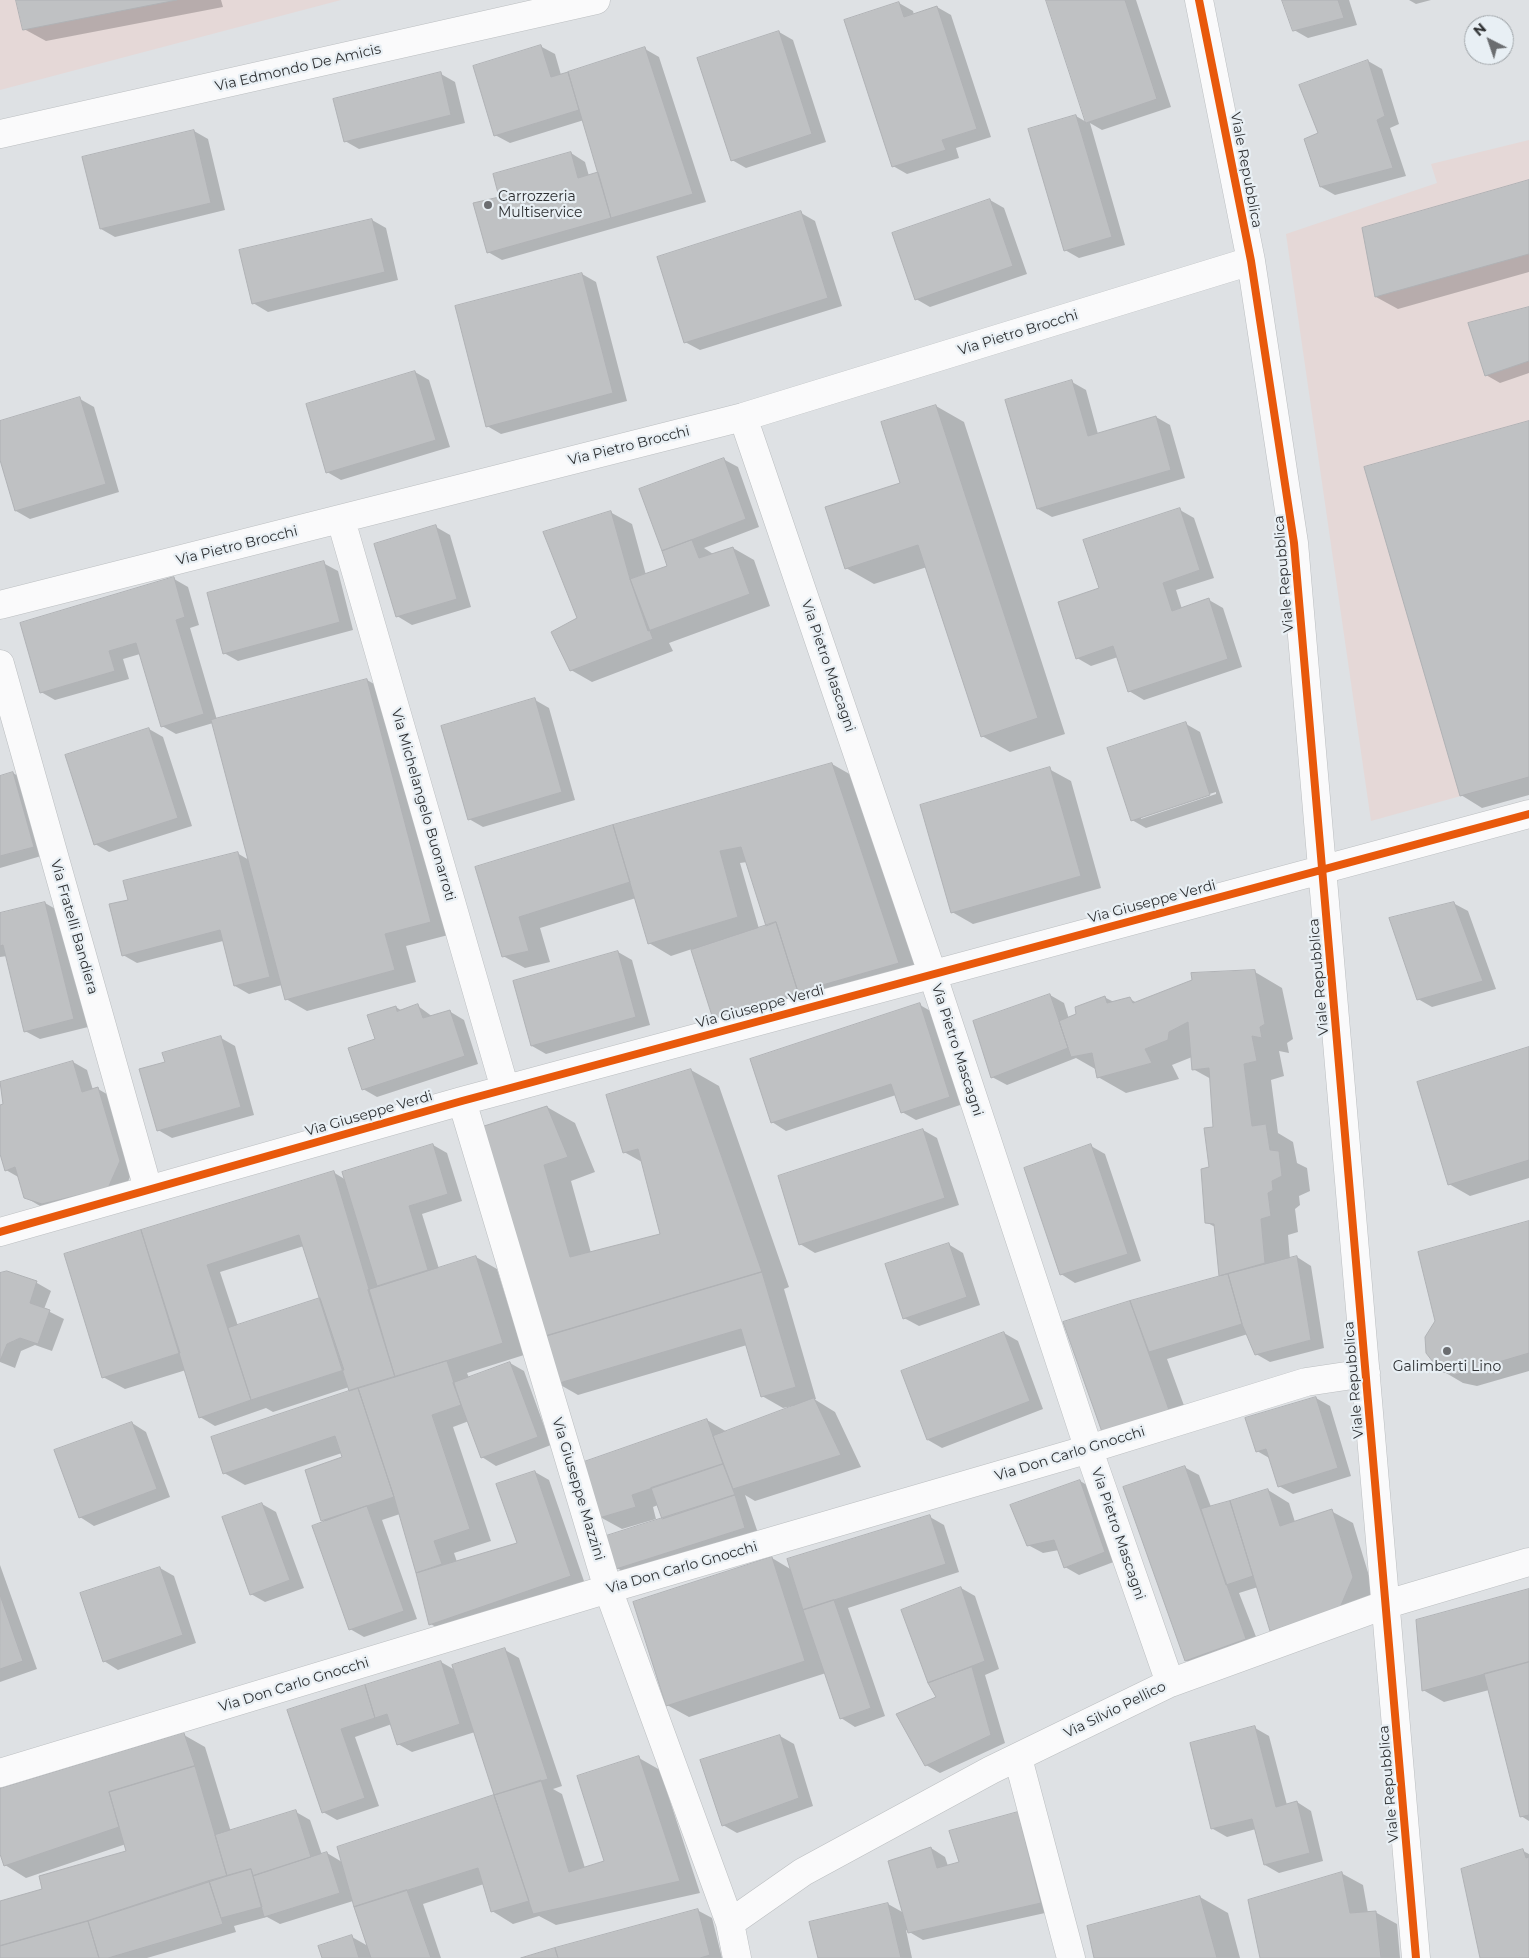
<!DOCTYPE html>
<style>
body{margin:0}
#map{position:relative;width:1529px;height:1958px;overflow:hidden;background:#dee1e4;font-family:Montserrat,sans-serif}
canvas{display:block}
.north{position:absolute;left:1464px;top:15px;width:50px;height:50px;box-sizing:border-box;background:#e8eff4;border:1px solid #9da2a6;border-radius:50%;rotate:319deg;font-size:14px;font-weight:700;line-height:20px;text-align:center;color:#2d2f31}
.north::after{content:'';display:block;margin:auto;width:18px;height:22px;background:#6b6d70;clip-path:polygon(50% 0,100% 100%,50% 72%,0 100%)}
</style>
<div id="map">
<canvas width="1529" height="1958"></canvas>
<div class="north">N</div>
</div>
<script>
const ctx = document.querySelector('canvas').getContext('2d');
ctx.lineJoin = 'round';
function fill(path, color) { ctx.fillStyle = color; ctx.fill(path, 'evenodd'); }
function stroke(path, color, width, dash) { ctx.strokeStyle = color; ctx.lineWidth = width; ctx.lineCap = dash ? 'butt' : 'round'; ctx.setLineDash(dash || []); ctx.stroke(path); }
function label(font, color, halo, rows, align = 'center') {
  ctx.font = font + ' Montserrat,sans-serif'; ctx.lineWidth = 4.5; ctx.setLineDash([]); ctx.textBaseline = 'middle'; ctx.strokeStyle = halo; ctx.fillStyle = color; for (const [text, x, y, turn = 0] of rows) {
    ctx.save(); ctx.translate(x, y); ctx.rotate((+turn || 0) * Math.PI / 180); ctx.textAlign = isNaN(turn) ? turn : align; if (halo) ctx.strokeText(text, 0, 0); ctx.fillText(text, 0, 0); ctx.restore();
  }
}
const industrial = new Path2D(`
 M0,0H341L0,90Z
 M1529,140V777L1371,821L1286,234L1437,183L1431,164Z`);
const shadow = new Path2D(`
 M17,0H221L223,7L46,41L24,29Z
 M1047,0H1136L1171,107L1102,130L1090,123L1125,245L1079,258L1065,250L1076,116L1088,123Z
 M1284,0H1349L1357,25L1308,38L1294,30Z
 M1409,0H1431L1416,4Z
 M899,3L913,11L914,15L937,7L951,15L991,137L956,148L959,158L907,174L893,166Z
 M779,32L793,40L826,142L746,168L732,160Z
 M540,46L555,54L561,75L645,49L659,57L706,202L502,260L488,252L500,198L571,153L585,162L589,176L600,173L584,120L510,143L495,135Z
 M1368,61L1382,69L1399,124L1390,128L1406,176L1335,195L1321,187L1319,134Z
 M441,74L455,82L465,123L359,149L345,141Z
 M194,131L208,139L225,210L115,237L101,229Z
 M1529,181V272L1398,309L1376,297Z
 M990,200L1004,208L1027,274L930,307L916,299Z
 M801,213L815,221L842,306L700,350L685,342Z
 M372,220L386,228L398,280L268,312L253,303Z
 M582,274L596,282L627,401L501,434L487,426Z
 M1529,308V373L1500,383L1486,375Z
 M415,372L429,380L450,447L341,480L327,472Z
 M1072,382L1086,390L1098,434L1156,417L1170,425L1185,478L1052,517L1038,509Z
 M80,399L94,407L119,492L30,519L16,511L0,456V422Z
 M936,406L964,422L1065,734L1010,752L982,736L927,567L874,584L846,568L902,484Z
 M1529,422V795L1482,808L1461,795Z
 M723,459L738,467L759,527L704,548L713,554L733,548L754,560L770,606L669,643L673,651L592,682L571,670L578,618L610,512L632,524L646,575L669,567L663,549Z
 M1180,510L1194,518L1214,578L1176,590L1182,609L1209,600L1223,608L1242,667L1144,700L1129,691L1118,657L1091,666L1077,658L1100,589Z
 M436,527L450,535L471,607L412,625L397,616Z
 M323,563L338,571L353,630L238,661L224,653Z
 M174,579L188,587L199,625L190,628L217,720L367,680L388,692L452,934L406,946L416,982L307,1011L286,999L282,985L249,994L235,986L223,941L137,963L123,955L130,901L237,853L249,860L213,723L176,734L162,726L140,654L123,659L129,679L55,700L41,692Z
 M535,700L549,708L575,800L483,827L469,819Z
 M1186,724L1200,732L1223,803L1146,828L1132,820ZM1216,792V794L1141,819V816Z
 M149,729L163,737L192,826L109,852L95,844Z
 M832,764L853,776L920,975L728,1027L714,1019L692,949L671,956L649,943L636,898L540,928L550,962L525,968L503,956L476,868ZM747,862L769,926L759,929L740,863Z
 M1049,769L1071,781L1101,888L973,924L952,912Z
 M13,773L27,781L48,854L0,868V777Z
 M45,903L59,911L88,1027L40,1039L25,1031L7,956L0,957V914Z
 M1453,903L1468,911L1496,989L1432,1007L1418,999Z
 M618,952L632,960L650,1025L546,1054L532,1046Z
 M1255,972L1282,988L1293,1039L1287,1043L1289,1053L1279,1051L1284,1076L1271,1080L1278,1133L1293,1142L1297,1163L1307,1168L1310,1191L1299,1196L1300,1205L1295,1209L1298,1232L1288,1235L1290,1259L1297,1257L1311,1266L1324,1348L1270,1362L1256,1354L1248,1334L1167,1359L1190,1422L1124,1444L1065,1323L1223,1277L1220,1275L1215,1227L1206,1222L1214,1128L1211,1079L1193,1069L1192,1057L1172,1065L1179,1079L1126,1093L1098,1077L1097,1070L1076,1058L1007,1085L992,1077L1050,995L1064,1003L1069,1019L1104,997L1114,1002L1130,999L1137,1003Z
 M920,1005L934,1013L963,1104L916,1120L902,1112L896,1095L786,1131L772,1122Z
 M418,1006L433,1017L449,1011L464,1020L478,1064L377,1097L363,1089L377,1040L396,1007L402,1011Z
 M221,1038L235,1046L254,1115L172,1138L158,1130L166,1063Z
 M1529,1049V1178L1470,1196L1449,1184Z
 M73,1062L87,1070L93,1090L98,1089L112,1097L133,1170L122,1195L57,1211L40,1206L25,1197L20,1178L6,1170L0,1150V1106L5,1105L0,1083Z
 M691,1070L719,1086L789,1287L784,1289L816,1399H814L835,1412L861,1467L755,1501L745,1495L759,1536L631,1576L617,1568L663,1519L658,1505L653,1507L656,1519L622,1529L600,1517L707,1420L727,1432L793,1408V1406L783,1408L762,1396L747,1345L578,1395L557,1383L483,1128L547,1107L575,1123L595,1172L571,1181L591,1253L661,1235L642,1162L624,1152Z
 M923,1130L937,1138L959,1205L815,1253L800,1244Z
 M433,1145L447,1153L462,1201L422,1214L439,1269L476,1257L497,1269L524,1355L467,1373L469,1378L510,1363L524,1371L551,1445L496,1466L482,1457L469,1421L453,1427L491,1541L454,1553L457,1562L518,1544L535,1472L549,1480L585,1584L445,1633L431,1624L400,1514L382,1520L417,1619L364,1637L350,1629L326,1522L323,1520L343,1458L342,1453L245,1485L224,1473L353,1392L349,1387L273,1412L266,1408L215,1426L200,1417L186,1370L125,1389L103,1377L66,1255L333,1172L346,1180ZM304,1246L321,1299L238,1326L220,1272Z
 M1091,1146L1105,1154L1141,1261L1075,1283L1061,1274Z
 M1529,1222V1371L1477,1386L1463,1383L1441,1370Z
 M948,1244L963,1253L980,1305L919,1326L904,1318Z
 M7,1272L37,1283L51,1291L44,1309L64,1319L52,1351L35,1345L21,1351L15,1368L0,1362V1275Z
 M1004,1333L1018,1341L1043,1409L942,1448L928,1440Z
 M1316,1398L1330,1406L1351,1476L1293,1494L1279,1486L1271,1459L1257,1451Z
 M132,1423L146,1432L170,1497L94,1526L80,1517Z
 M1184,1467L1199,1475L1211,1507L1268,1490L1289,1503L1295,1522L1331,1511L1353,1523L1373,1589L1360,1622L1292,1643L1271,1631L1258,1587L1239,1593L1260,1647L1200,1668L1186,1660Z
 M1080,1481L1094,1489L1119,1560L1079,1575L1065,1567L1059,1550L1043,1553L1028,1545Z
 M262,1504L276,1512L304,1588L265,1602L251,1594Z
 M930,1517L944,1525L959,1572L848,1608L885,1716L855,1727L841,1718L826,1673L689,1717L667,1705L772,1558L792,1570Z
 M0,1565L37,1669L0,1682Z
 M160,1568L174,1576L196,1643L118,1670L104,1661Z
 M961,1588L975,1596L999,1669L985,1675L1005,1743L940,1773L926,1765L937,1697L902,1610Z
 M1529,1591V1821L1521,1816L1489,1690L1444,1702L1423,1690Z
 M505,1650L519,1658L562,1786L553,1789L562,1794L585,1868L606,1862L639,1758L660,1770L700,1893L556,1925L539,1916L513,1924L492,1911L484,1884L423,1904L441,1958H323L352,1937L368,1946L353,1901L280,1924L267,1917L234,1926L236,1932L147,1958H0V1902L44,1890L128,1852L126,1844L26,1878L5,1865L0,1851V1790L184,1735L205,1747L231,1832L296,1812L310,1820L322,1855L327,1853L342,1862L498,1795L475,1732L412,1752L398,1744L392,1724L355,1737L379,1806L337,1820L323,1812L289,1710L441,1662L455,1670Z
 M1255,1728L1269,1736L1287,1805L1297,1802L1311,1811L1323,1861L1279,1873L1265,1865L1256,1829L1227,1837L1213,1829Z
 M780,1736L794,1744L813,1806L737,1833L723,1825Z
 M1018,1813L1032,1821L1054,1911L923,1940L906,1930L912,1958H819L888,1904L904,1913L931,1848L945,1857L948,1866L960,1863Z
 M1523,1851L1529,1854V1958H1482Z
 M1341,1873L1363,1885L1368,1913L1375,1912L1397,1924L1400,1958H1262Z
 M1200,1897L1228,1913L1240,1958H1095Z
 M697,1910L712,1918L722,1958H526Z`);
const building = new Path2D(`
 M16,0H177L23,30Z
 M1046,0H1125L1157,99L1086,123Z
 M1282,0H1338L1344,18L1293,31Z
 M899,2L904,17L937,6L977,129L942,140L946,150L892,167L844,20Z
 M779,31L812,134L731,161L697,58Z
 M541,45L551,77L568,72L579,110L494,136L473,66Z
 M645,47L693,194L611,218L568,72Z
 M1368,60L1385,116L1377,120L1393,168L1320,187L1304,139L1318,133L1299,85Z
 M441,72L451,115L344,142L333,99Z
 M1076,115L1112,237L1064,251L1028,129Z
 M194,130L211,203L100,229L82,157Z
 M571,152L578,178L598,172L611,218L487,253L473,203L499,197L493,174Z
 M1529,180V254L1375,297L1362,228Z
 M990,199L1013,266L915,300L892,233Z
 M801,211L828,298L684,343L657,257Z
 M372,219L385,272L252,304L239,250Z
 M582,273L613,393L486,427L455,306Z
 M1529,307V361L1485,376L1468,323Z
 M415,371L436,440L326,473L306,404Z
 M1072,380L1088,436L1156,416L1171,470L1037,509L1005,400Z
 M80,397L106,484L15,511L0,460V421Z
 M936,405L1038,718L981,737L918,545L845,569L825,507L900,483L881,422Z
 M1529,421V777L1460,796L1364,467Z
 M724,458L746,519L662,551L639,489Z
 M1180,508L1200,570L1163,583L1172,611L1209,598L1228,659L1128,692L1113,646L1076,659L1058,602L1099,588L1083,540Z
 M611,511L630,579L653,639L570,671L551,632L577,618L543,532Z
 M436,525L457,599L396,617L374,544Z
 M692,540L699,558L733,547L750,594L648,631L630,579L667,566L662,551Z
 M324,561L340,622L223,654L207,593Z
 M174,577L185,617L176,620L204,714L161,727L136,643L109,651L115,671L40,693L20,623Z
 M367,679L431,922L385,934L395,970L285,1000L211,720Z
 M535,698L562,792L468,820L441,726Z
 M1186,722L1210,795L1131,821L1107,748Z
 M149,728L178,818L94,845L65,755Z
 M832,763L899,963L798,992L776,922L766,926L741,847L720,851L738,917L648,944L613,825Z
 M1050,767L1081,876L951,913L920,805Z
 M13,772L34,847L0,856V776Z
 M613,825L630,882L519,917L529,951L502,957L475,867Z
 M238,852L270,977L234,986L220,930L122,956L109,904L128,900L123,881Z
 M45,902L74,1019L24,1032L3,945L0,946V913Z
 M1454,902L1483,981L1417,1000L1389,918Z
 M776,922L798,992L713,1019L691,950Z
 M618,951L636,1017L531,1046L513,981Z
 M1255,970L1265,1024L1260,1027L1262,1038L1252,1036L1257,1061L1244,1064L1252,1126L1266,1124L1270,1150L1279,1151L1282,1176L1272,1181L1273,1190L1268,1193L1271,1216L1261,1219L1265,1263L1219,1276L1214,1224L1205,1223L1201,1169L1209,1167L1204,1128L1213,1127L1209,1068L1192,1070L1188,1022L1169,1032L1168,1040L1145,1049L1152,1063L1097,1078L1092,1053L1071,1057L1059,1021L1076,1014L1075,1007L1105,996L1107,1003L1130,997L1133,1003L1192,980L1191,973Z
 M1050,994L1068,1048L991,1078L973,1021Z
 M920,1003L950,1097L901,1113L891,1084L771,1123L750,1059Z
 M418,1004L423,1018L450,1010L465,1056L362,1090L348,1048L375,1039L367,1015L396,1006L397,1011Z
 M221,1036L241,1107L157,1131L139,1069L165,1062L162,1053Z
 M1529,1047V1160L1448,1185L1417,1082Z
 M73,1061L82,1092L98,1087L120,1161L108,1188L42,1204L24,1198L15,1167L5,1171L0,1154V1105L3,1104L0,1082Z
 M691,1069L762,1272L543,1337L481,1127L547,1106L568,1157L544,1165L570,1257L660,1234L638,1149L623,1153L606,1095Z
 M923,1129L945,1198L799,1245L778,1176Z
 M433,1144L448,1194L409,1206L428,1270L377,1286L342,1172Z
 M1091,1144L1128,1254L1060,1275L1024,1168Z
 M334,1171L395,1377L349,1391L299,1235L207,1265L251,1400L199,1418L141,1230Z
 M1529,1221V1353L1455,1375L1440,1371L1426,1353L1425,1337L1435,1321L1418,1252Z
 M141,1230L180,1353L102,1378L64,1254Z
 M949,1243L967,1297L903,1319L885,1264Z
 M476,1256L503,1343L395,1377L368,1290Z
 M1297,1256L1311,1340L1255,1355L1242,1324L1228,1274Z
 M7,1271L37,1281L30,1303L50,1310L38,1344L20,1338L7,1344L0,1361V1273Z
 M762,1272L796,1387L761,1397L741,1329L556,1384L543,1337Z
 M1228,1274L1242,1324L1149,1352L1130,1301Z
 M320,1298L344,1370L251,1400L228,1328Z
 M1130,1301L1169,1410L1102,1432L1063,1322Z
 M1004,1332L1030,1401L927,1440L901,1371Z
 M447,1361L461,1405L432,1415L470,1529L434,1541L442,1564L416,1573L394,1497L358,1388Z
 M510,1362L538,1437L481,1458L453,1383Z
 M358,1388L394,1497L321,1521L305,1470L342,1457L335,1436L223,1474L211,1437Z
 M1316,1397L1338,1468L1278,1487L1266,1449L1256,1452L1245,1418Z
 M814,1398L841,1455L733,1489L713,1436Z
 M707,1419L723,1464L632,1495L636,1507L599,1518L581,1463Z
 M132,1422L157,1489L79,1518L54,1450Z
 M723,1464L735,1495L662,1519L651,1488Z
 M1185,1466L1246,1639L1185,1661L1123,1487Z
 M535,1471L571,1576L429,1625L416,1573L517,1543L496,1484Z
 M1080,1480L1105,1552L1064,1568L1054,1540L1027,1546L1010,1505Z
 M1268,1489L1280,1526L1332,1509L1353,1577L1339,1610L1270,1631L1230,1501Z
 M735,1495L745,1528L616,1569L606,1536Z
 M1230,1501L1253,1576L1226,1585L1201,1509Z
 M262,1503L290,1580L250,1595L222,1517Z
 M367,1506L404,1611L349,1630L312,1526Z
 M930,1515L946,1564L803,1610L787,1559Z
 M772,1557L805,1661L666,1706L633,1602Z
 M160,1567L183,1635L103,1662L80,1593Z
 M961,1587L985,1661L928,1683L901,1610Z
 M1529,1589V1662L1422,1691L1416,1620Z
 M0,1595L23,1661L0,1669Z
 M834,1600L871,1708L840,1719L803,1610Z
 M505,1648L548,1779L494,1795L452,1665Z
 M441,1661L460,1724L397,1745L387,1714L375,1718L365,1685Z
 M1529,1662V1815L1520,1817L1484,1674Z
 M972,1667L991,1735L925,1766L896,1714L936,1697L928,1683Z
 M365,1685L375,1718L341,1729L365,1798L322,1813L287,1710Z
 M1255,1726L1276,1807L1297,1801L1310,1853L1264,1865L1252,1819L1211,1829L1190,1743Z
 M184,1733L195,1766L109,1792L119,1827L4,1866L0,1854V1789Z
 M780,1735L799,1798L722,1826L700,1760Z
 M639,1756L680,1881L533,1914L494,1795L541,1780L569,1872L604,1861L577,1776Z
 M195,1766L227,1876L88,1921L0,1946V1901L42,1889L39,1876L126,1851L109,1792Z
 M494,1795L529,1901L491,1912L478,1868L354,1907L337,1847Z
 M296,1810L311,1857L253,1876L251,1869L227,1876L215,1835Z
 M1018,1812L1041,1903L908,1933L888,1861L931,1847L937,1868L959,1862L949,1831Z
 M1523,1849L1526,1858L1529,1857V1958H1480L1461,1869Z
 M327,1852L340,1893L264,1917L253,1876Z
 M251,1869L262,1907L221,1918L209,1881Z
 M1342,1872L1350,1913L1376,1911L1381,1958H1260L1248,1900Z
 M209,1881L223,1924L108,1958H99L88,1921Z
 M407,1890L431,1958H371L354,1907Z
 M1200,1896L1217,1958H1094L1087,1926Z
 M888,1903L901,1958H818L809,1922Z
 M698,1909L710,1955L700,1958H558L555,1948Z
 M88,1921L99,1958H0V1946Z
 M352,1935L359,1958H322L318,1946Z
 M555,1948L558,1958H521Z`);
const minor = new Path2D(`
 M1199,0L1251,261L1294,543L1416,1958
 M0,134L596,0
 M743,417L932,973L1094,1465L1170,1683
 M341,520L505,1089
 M0,605L743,417L1251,261
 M0,664L148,1189
 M462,1101L608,1589L730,1923L737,1958
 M0,1232L462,1101L1529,814
 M1018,1758L1071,1958
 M0,1773L608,1589L1089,1449L1306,1382L1366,1373
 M730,1923L803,1872L991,1770L1170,1683L1387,1604L1529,1562`);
const cycleway = new Path2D(`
 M1199,0L1251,261L1294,543L1416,1958
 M0,1232L462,1101L1529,814`);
const markers = [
 [488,205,5,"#6b6d70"],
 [1447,1351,5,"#6b6d70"]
];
const streetNames = [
 ["Via Edmondo De Amicis",298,68,-13],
 ["Viale Repubblica",1246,170,79],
 ["Via Pietro Brocchi",1018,333,-17],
 ["Via Pietro Brocchi",629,446,-14],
 ["Via Pietro Brocchi",237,546,-14],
 ["Viale Repubblica",1284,574,-95],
 ["Via Pietro Mascagni",828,666,71],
 ["Via Michelangelo Buonarroti",423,805,74],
 ["Via Giuseppe Verdi",1152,902,-15],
 ["Via Fratelli Bandiera",74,927,74],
 ["Viale Repubblica",1319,977,-95],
 ["Via Giuseppe Verdi",760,1007,-15],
 ["Via Pietro Mascagni",957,1050,72],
 ["Via Giuseppe Verdi",369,1114,-16],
 ["Viale Repubblica",1354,1380,-95],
 ["Via Don Carlo Gnocchi",1070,1454,-17],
 ["Via Giuseppe Mazzini",578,1489,73],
 ["Via Pietro Mascagni",1118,1534,71],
 ["Via Don Carlo Gnocchi",682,1568,-16],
 ["Via Don Carlo Gnocchi",294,1685,-17],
 ["Via Silvio Pellico",1115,1710,-26],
 ["Viale Repubblica",1389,1784,-95]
];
const poiNames = [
 ["Carrozzeria",498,197],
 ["Multiservice",498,213],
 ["Galimberti Lino",1447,1367,"center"]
];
fill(industrial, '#e5d8d7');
fill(shadow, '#0003');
fill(building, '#bfc1c3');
stroke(building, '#b0b2b5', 1);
stroke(minor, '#bbbec0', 29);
stroke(minor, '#fafafb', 28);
stroke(cycleway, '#e8590c', 8);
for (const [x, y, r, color] of markers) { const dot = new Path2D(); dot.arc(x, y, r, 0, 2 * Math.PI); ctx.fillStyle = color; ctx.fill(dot); stroke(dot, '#e8eff4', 2); }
label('14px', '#2d2f31', '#e8eff4', streetNames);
label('14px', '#2d2f31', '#e8eff4', poiNames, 'left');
</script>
